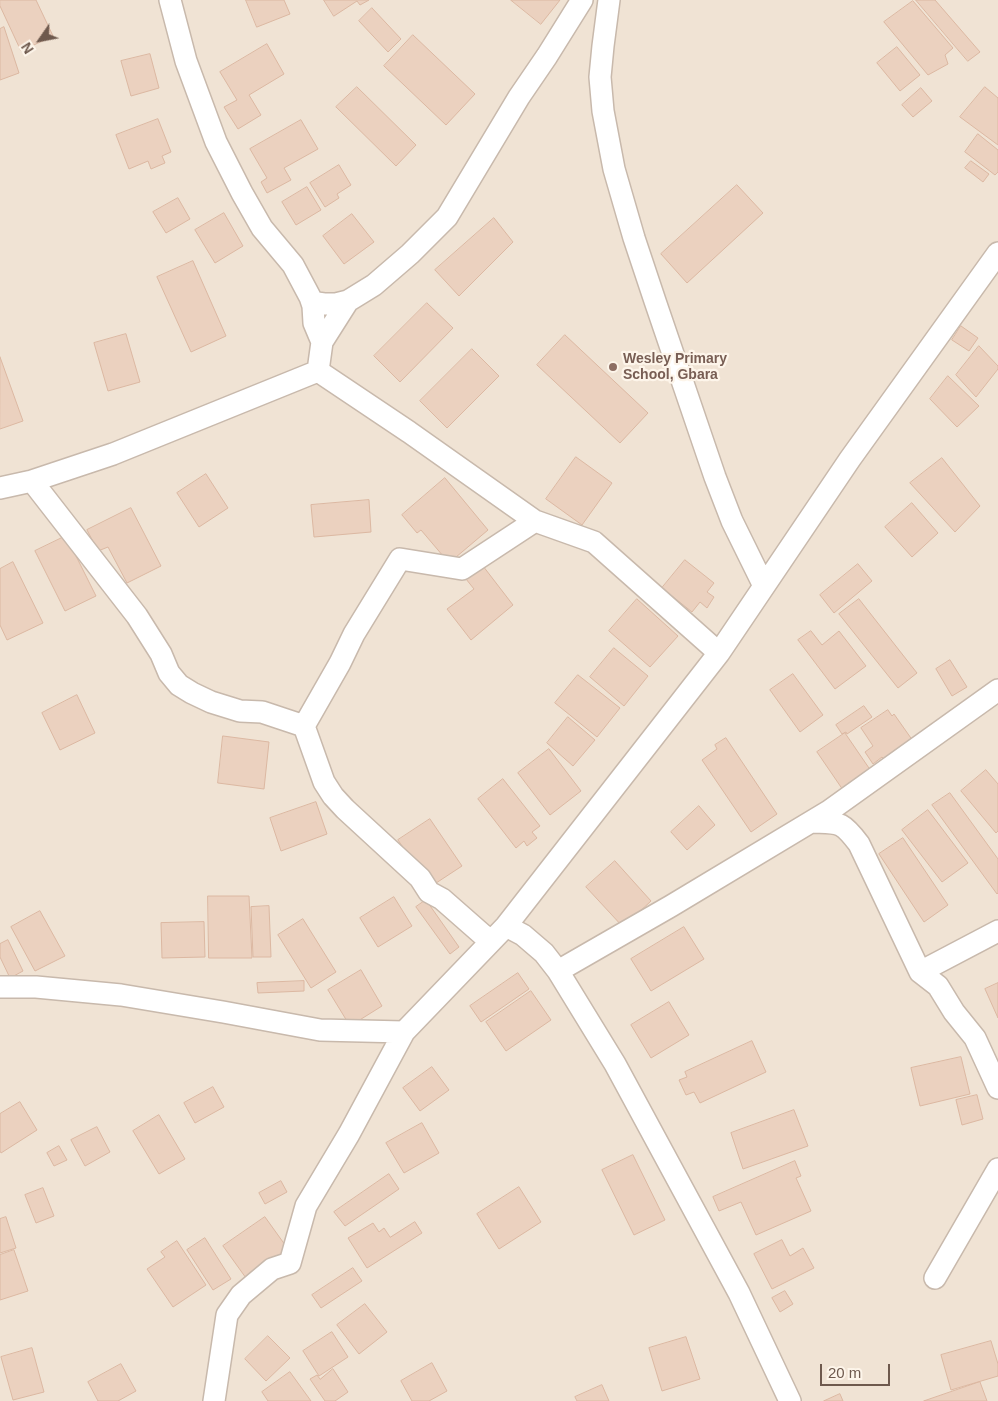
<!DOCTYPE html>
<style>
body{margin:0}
#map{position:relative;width:998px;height:1401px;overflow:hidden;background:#f9f1e4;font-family:Helvetica,sans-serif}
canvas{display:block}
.north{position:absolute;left:15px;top:15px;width:50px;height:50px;-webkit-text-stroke:4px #fdf5ea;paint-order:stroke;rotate:237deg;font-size:14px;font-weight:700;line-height:20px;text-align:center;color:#6e594d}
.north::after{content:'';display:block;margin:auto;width:18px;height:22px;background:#6e594d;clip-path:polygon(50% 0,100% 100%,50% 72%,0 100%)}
.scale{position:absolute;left:820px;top:1364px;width:70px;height:22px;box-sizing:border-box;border:2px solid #6e594d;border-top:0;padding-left:6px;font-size:15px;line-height:18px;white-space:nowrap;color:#6e594d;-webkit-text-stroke:4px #fdf5ea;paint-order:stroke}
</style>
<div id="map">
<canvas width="998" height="1401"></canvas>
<div class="north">N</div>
<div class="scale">20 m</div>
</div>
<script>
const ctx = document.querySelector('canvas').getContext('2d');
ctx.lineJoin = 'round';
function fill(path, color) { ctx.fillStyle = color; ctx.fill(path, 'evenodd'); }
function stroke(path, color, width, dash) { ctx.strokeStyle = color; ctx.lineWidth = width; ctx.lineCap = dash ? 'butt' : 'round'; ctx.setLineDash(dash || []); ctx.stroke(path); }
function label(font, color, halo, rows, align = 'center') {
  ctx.font = font + ' Helvetica,sans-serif'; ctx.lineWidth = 4.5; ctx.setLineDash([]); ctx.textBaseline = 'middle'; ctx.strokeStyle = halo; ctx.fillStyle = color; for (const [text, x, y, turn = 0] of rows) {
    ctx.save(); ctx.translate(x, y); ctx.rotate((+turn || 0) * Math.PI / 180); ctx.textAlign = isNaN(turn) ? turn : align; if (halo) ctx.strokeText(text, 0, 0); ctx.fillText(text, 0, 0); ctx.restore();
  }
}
const residential = new Path2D(`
 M0,0H998V1401H0Z`);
const building = new Path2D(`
 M0,0H36L53,36L21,51L0,6Z
 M246,0H284L290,14L257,27Z
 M324,0H369L360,5L357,1L334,16Z
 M511,0H560L541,24Z
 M916,0H935L980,52L968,61Z
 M913,1L953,48L945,55L948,64L928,75L884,22Z
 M372,8L401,39L388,52L359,21Z
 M4,27L19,73L0,80V29Z
 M413,35L475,94L446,125L384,66Z
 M267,44L284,74L249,95L261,115L238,129L224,107L237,100L220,72Z
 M897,47L920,75L900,91L877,63Z
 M150,54L159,88L131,96L121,61Z
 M357,87L416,145L396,166L336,107Z
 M985,87L998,98V145L960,117Z
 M921,88L932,101L913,117L902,105Z
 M158,119L171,152L162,156L165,163L151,169L148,161L129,169L116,135Z
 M301,120L318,149L284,168L291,180L267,193L261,182L267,178L250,149Z
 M978,134L998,150V172L995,175L965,152Z
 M971,161L989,174L983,182L965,168Z
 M339,165L351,185L337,194L339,198L325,207L310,183Z
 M737,185L763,213L687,283L661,254Z
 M307,187L321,210L296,225L282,202Z
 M178,198L190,219L166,233L153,212Z
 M224,213L243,246L215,263L195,230Z
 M352,214L374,242L344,264L323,236Z
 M494,218L513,242L459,296L435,270Z
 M193,261L226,336L191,352L157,277Z
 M427,303L453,328L400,382L374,356Z
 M961,326L978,338L969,351L952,340Z
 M126,334L140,382L108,391L94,343Z
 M565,335L648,413L620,443L537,365Z
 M979,346L998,366V369L976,397L956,375Z
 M472,349L499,376L447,428L420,401Z
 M0,357L23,421L0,429Z
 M948,376L979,406L957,427L930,399Z
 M576,457L612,483L582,525L546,499Z
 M942,458L980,506L955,532L910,483Z
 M206,474L228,508L199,527L177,493Z
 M445,478L488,530L449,563L421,530L417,533L402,515Z
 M369,500L371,532L314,537L311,505Z
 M912,503L938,533L912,557L885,527Z
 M131,508L161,566L127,583L108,547L98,551L87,530Z
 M66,536L96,596L65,611L35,551Z
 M685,560L714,583L707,592L714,597L707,608L700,602L692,612L662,588Z
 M13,562L43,623L7,640L0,625V569Z
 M858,564L872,581L834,613L820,595Z
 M483,566L513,605L471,640L447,609L474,589L466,579Z
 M637,599L678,636L650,667L609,631Z
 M859,599L917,673L898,688L839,614Z
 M811,631L822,645L839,631L866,666L835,689L798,640Z
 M614,648L648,676L624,706L590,677Z
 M950,660L967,687L952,696L936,669Z
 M793,674L823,715L800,732L770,690Z
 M578,675L620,708L597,737L555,703Z
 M77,695L95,733L60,750L42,713Z
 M864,706L872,717L847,734L846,732L842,734L836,725Z
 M888,710L892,716L894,714L913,741L886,762L882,757L873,764L865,752L873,746L861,728Z
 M568,717L595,740L573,766L547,743Z
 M845,733L871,771L843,790L817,752Z
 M223,736L269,742L264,789L218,783Z
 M726,738L777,814L751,832L702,760L717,749L715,745Z
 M549,749L581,791L550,815L518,773Z
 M986,770L998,784V831L996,833L961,791Z
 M503,779L540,826L532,832L537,838L527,846L524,841L516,848L478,799Z
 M950,793L998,859V893L997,894L932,805Z
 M316,802L327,834L281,851L270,818Z
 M699,806L715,825L687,850L671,832Z
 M928,810L968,863L942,882L902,830Z
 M430,819L462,866L430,887L398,840Z
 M903,838L948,905L924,922L879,854Z
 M615,861L651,901L623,927L586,887Z
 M208,896H249L252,958H209Z
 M394,897L412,926L378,947L360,918Z
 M426,900L459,947L450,954L416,907Z
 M269,906L271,957H253L251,907Z
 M40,911L65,956L35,971L11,927Z
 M303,919L336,972L311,988L278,935Z
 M204,922L205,957L162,958L161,923Z
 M684,927L704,959L651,991L631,959Z
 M8,940L23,971L10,978L0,957V944Z
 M361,970L382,1006L350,1026L328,990Z
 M518,973L529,989L481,1022L470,1006Z
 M304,981V991L258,993L257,983Z
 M998,983V1018L985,989Z
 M531,991L551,1020L506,1051L486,1022Z
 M669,1002L689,1035L651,1058L631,1025Z
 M752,1041L766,1072L700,1103L694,1092L686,1095L679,1080L687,1077L685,1072Z
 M961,1057L970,1094L920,1106L911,1068Z
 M432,1067L449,1090L420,1111L403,1088Z
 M213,1087L224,1107L195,1123L184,1103Z
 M977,1095L983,1119L962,1125L956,1100Z
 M20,1102L37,1130L1,1153L0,1151V1114Z
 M794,1110L808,1146L743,1169L731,1133Z
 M159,1115L185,1159L159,1174L133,1131Z
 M422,1123L439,1153L404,1173L386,1143Z
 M97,1127L110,1152L85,1166L71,1140Z
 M59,1146L67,1160L54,1166L47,1153Z
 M633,1155L665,1220L634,1235L602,1170Z
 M795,1161L801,1176L796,1178L811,1211L756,1235L741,1202L719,1211L713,1197Z
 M389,1174L399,1189L345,1226L334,1212Z
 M281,1181L287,1192L265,1204L259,1193Z
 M519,1187L541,1222L499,1249L477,1214Z
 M43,1188L54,1216L36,1223L25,1195Z
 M6,1217L16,1248L0,1253V1219Z
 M265,1217L288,1249L246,1278L223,1246Z
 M415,1222L422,1233L367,1268L348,1238L373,1223L379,1232L384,1228L390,1237Z
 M205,1238L231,1279L213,1290L187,1250Z
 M782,1240L790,1256L803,1248L814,1268L772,1289L754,1254Z
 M177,1241L206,1285L173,1307L147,1269L165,1257L161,1252Z
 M14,1250L28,1291L0,1300V1255Z
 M353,1268L362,1281L321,1308L312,1295Z
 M785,1291L793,1304L780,1312L772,1298Z
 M365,1304L387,1332L359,1354L337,1325Z
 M332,1332L348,1357L319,1376L303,1351Z
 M268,1336L290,1358L266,1381L245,1359Z
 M686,1337L700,1379L662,1391L649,1348Z
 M991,1341L998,1364V1376L951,1390L941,1355Z
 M32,1348L44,1392L13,1400L1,1357Z
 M432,1363L447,1391L429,1401H412L401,1381Z
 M121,1364L136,1391L118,1401H98L88,1382Z
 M333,1369L348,1392L335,1401H325L310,1379L317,1375L320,1379Z
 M290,1372L311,1401H268L262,1392Z
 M980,1382L987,1401H924Z
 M602,1385L609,1401H577L575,1397Z
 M840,1394L843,1401H824Z`);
const minor = new Path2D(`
 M170,0L186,61L216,142L242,193L262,228L293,265L310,297L313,306L314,323L322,342L318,371L409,432L535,521L594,542L719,653
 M609,0L603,46L600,77L603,111L614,169L634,238L655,301L715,477L732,521L764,586
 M313,306L317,303L324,304H336L348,301L374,285L410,254L447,217L519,97L547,56L582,0
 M322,342L348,301
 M32,481L137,616L161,654L169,673L179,685L192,693L211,702L240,711L262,712L304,726
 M0,488L32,481L113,454L318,371
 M811,822C839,823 841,820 859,844L920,972L938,986L954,1012L975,1038L998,1088
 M506,926L523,935L544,953L558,971L615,1064L739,1293L790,1401
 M492,940L483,935L442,899L429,892L420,878L345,809L333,796L324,782L304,726L340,663L354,634L400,559L462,569L535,521
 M558,971L671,906L829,811L998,690
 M920,972L998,931
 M0,987H36L121,995L223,1012L320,1030L404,1032
 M935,1278L998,1169
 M214,1401L227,1315L241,1295L272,1269L290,1263L306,1206L349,1134L404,1032L506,926L719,653L850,459L998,253`);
const markers = [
 [613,367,5,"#8d6e63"]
];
const educationNames = [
 ["Wesley Primary",623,359],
 ["School, Gbara",623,375]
];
fill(residential, '#f0e3d4');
fill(building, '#ebd1bf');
stroke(building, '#dcb8a2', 1);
stroke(minor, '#c8b9ac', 24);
stroke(minor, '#fff', 21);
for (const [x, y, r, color] of markers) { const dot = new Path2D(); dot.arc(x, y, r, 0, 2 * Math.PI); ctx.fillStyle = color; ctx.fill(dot); stroke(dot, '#fdf5ea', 2); }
label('bold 14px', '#785e54', '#fdf5ea', educationNames, 'left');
</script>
